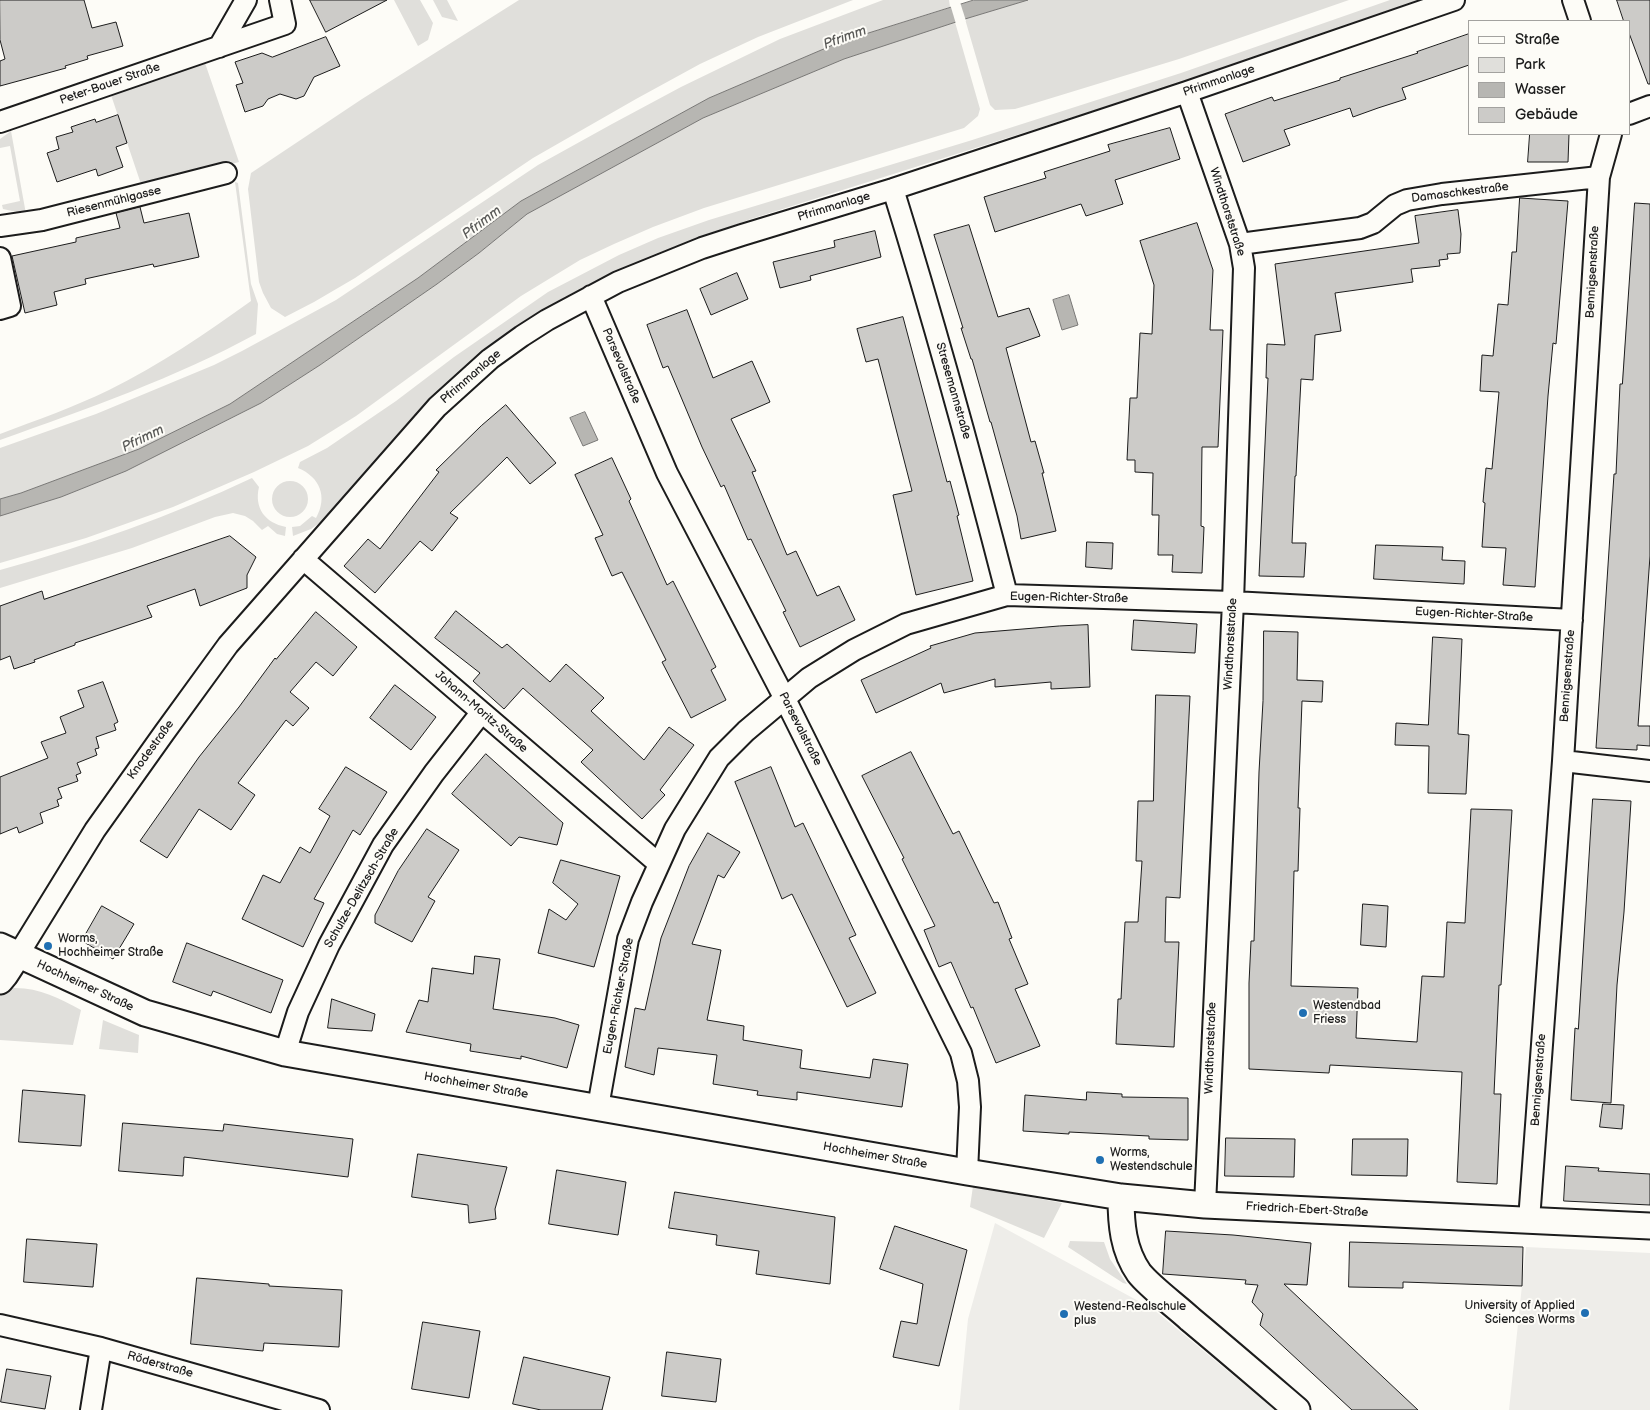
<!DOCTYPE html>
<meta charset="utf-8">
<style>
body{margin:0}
#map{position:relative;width:1650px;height:1410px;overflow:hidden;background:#fdfcf7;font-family:"Balsamiq Sans",sans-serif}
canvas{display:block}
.legend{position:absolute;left:1468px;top:20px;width:162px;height:115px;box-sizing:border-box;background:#fdfcf7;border:1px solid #a3a29f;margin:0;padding:6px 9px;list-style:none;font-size:15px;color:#1c1c1c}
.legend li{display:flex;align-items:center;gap:10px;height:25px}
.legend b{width:25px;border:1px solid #a3a29f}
</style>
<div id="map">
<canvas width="1650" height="1410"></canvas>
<ul class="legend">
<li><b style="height:6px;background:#fdfcf7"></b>Straße</li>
<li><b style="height:14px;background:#e0dfdb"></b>Park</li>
<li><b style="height:14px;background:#b7b6b2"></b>Wasser</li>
<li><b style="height:14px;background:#cccbc8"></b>Gebäude</li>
</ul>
</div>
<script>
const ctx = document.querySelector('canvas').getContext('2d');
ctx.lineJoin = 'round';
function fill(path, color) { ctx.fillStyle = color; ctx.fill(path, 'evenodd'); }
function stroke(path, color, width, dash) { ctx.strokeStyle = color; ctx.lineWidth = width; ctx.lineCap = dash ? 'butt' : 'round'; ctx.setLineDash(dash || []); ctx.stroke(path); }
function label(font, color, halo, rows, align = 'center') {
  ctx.font = font + ' "Balsamiq Sans",sans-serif'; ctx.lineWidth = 4; ctx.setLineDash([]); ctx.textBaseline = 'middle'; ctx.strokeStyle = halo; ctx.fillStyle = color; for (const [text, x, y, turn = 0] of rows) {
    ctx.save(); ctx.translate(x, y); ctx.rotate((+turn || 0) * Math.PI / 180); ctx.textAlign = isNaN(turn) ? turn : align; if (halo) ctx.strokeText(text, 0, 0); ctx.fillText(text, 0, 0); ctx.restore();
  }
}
const built = new Path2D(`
 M995,1223L1153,1309L1275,1410H959L968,1319Z
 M1526,1247L1650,1253V1410H1509Z`);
const green = new Path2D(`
 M394,0H420L433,23L428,40L418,46Z
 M433,0H447L458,21L442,17Z
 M519,0H853L758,37L700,64L636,99L533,158L355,278L314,302L285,317L271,308L263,293L259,282L248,189L251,173L362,99Z
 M883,0H949L950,7L840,42L709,98L521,201L418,278L230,404L139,449L21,493L0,499V448L96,414L214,365L242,351L336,300L538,165L612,124L681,87L780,39Z
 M1028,0H1349L1179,59L1032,104L1015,109L995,110L990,105L965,19Z
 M1390,0H1426L1279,52L751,219L664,251L587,286L565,297L516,329L426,406L322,521L311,529L293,536L292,527L300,526L312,516L316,518C328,497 320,477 298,468L300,462L327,448L396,401L454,357L548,292L619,255L658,238L709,220L969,141L1181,73Z
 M955,22L980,109L978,116L964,128L704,208L653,227L614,244L580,260L521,296L356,416L308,446L254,472L173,507L86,538L0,563V516L61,497L126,471L261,403L320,365L437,284L479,253L527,214L703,118L844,59Z
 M205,63L239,162L142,187L111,95Z
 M11,131L26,214L3,209L2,205L20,201L10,146L0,148V139Z
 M235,182L238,183L251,284L258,304L256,334C175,378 87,409 0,440V434C37,420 74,407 109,390C160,365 206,333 251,301Z
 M252,478L259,487C254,508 265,523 286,527L285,536L277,534L268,526L262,530L253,521L245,516L233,513L215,517L132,548L0,588V570C87,546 171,516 252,478Z
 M272 499a18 18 0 1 1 36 0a18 18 0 1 1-36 0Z
 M12,988C38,987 59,998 81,1010L73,1045L0,1040V994Z
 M103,1020L139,1035L138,1053L99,1049Z
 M973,1186L1062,1203L1044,1238L970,1207Z
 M1070,1241L1104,1242L1110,1259L1127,1284L1123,1283L1068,1247Z`);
const water = new Path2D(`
 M974,0H1028L965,19L844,59L703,118L527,214L479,253L437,284L320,365L261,403L126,471L61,497L0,516V499L21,493L139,449L230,404L418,278L521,201L709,98L840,42Z
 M1069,295L1078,325L1062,330L1053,300Z
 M585,412L598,440L583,446L570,418Z`);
const pier = new Path2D(`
 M960,2L966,21L956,24L950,4Z`);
const building = new Path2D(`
 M0,0H84L92,28L116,22L123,46L87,56L88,59L65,66L66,68L0,86V61L5,59L0,40Z
 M310,0H387L326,32Z
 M1617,0H1650V84H1648L1629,33V21H1624Z
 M1469,34V65L1402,88L1406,99L1378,108L1353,117L1350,108L1284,130L1290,145L1243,162L1225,114L1272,97L1274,101L1340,80V78L1418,53L1417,52Z
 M326,37L340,66L314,77L304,96L296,99L280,94L268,99L263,106L245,112L236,85L243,83L235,62L262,53L272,57Z
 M118,115L127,143L116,147L123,167L98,176L96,169L57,182L47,153L59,149L56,137L73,132L71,127L95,119L96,122Z
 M1170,128L1180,159L1115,180L1123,204L1086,216L1081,204L995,232L984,197L1046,178L1044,172L1110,151L1108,145Z
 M1530,134H1569L1568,162H1528Z
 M1520,198L1568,201L1556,344L1553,343L1548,396L1535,587L1503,585L1506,548L1482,547L1485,503L1483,502L1486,468L1492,469L1499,392L1480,391L1482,355L1493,356L1498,304L1508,305L1512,252H1516Z
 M1635,203L1650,204V556L1638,726H1650V746L1637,745V750L1596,748L1614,474H1616L1620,384H1622Z
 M140,207L144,223L189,213L199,257L154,267L153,264L85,279L86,284L54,292L57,305L25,313L12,256L76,242V238L120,228L116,213Z
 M1458,210L1461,234L1460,253L1447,254L1448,259L1439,260L1440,266L1411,269L1413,282L1335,293L1341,331L1315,335L1313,380L1301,379L1296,476H1295L1292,543H1306L1304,577L1259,576L1268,378H1266L1267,344L1285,345L1275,264L1419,243L1415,216Z
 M1197,223L1213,270L1210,330H1223L1218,447H1202L1201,526L1204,527L1202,573L1172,572L1173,555H1158L1159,515H1152L1153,473L1135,472V460H1127L1130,398H1137L1140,333L1152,334L1154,285L1140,241Z
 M969,225L998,317L1029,308L1040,336L1006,348L1031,442L1035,441L1044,473H1042L1056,531L1021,539L1017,516L991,422H990L972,359H971L961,328H963L934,235Z
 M875,231L881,257L810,276L811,280L780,288L773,262L835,247L834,241Z
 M737,273L748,299L711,315L700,289Z
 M687,310L713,378L752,361L770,402L731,419L756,471L752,472L787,555L796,551L817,596L839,586L855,620L800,647L783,612L786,611L751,539L748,540L724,485L721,487L702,447L668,366L663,368L647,325Z
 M903,317L947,482L950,481L959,515L957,516L973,581L916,595L893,495L912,491L878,359L866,362L857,329Z
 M506,405L556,463L530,484L507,457L450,513L458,518L432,551L420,541L375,593L344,566L368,539L380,549L439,472L436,470L481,426Z
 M612,458L631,499L629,501L667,585L673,581L716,667L711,670L726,700L691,718L662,662L666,660L622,572L612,576L595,538L603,535L575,475Z
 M230,536L256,557L247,575V588L200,606L195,589L147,606L152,617L75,643V645L34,660L35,662L14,669L10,656L0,660V606L42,591L44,599Z
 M1087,542L1113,543L1112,569L1086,567Z
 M1376,545L1443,547L1442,560L1465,561L1464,584L1374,579Z
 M456,611L502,648L507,644L550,682L566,664L604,698L591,711L644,760L669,727L694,745L660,790L665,795L642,819L581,762L593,750L523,688L504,709L473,681L480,673L435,638Z
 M316,612L357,647L333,676L316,662L290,692L309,708L293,726L286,720L238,783L255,795L231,830L199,809L167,858L140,841L199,757L239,707L275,658L276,659Z
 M1134,620L1197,624L1195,653L1132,650Z
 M1088,625L1090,687L1051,689V682L995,687V679L944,693L941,683L876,713L861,680L931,648L930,646L975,633L1059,626Z
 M1264,631L1298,632L1297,680L1323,681L1322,702L1302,701L1298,808H1300L1298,871H1294L1291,986L1358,988L1356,1038L1417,1042L1422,976L1444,977L1447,922L1465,923L1471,809L1512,810L1501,985H1499L1494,1094H1501L1497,1184L1457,1182L1462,1072L1330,1065L1329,1073L1249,1069V983L1251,941H1254L1259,772L1263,701Z
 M1433,637L1462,639L1458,734L1469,735L1466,794L1428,793L1429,746L1395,745L1396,723L1428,725Z
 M103,682L118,722L114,724L116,730L96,737L99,748L95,749L97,755L77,763L81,773L76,775L78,781L58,788L62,798L57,800L59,806L40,813L43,823L19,833L17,827L0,834V777L48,758L41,742L66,733L60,717L84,707L78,691Z
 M395,685L436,717L411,750L370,718Z
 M1156,695L1190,696L1180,898L1166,897L1165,942H1179L1174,1047L1116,1044L1118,999H1121L1125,922H1138L1142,861H1136L1138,801H1153Z
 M911,752L953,834L959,831L994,903L998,902L1012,938L1009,939L1028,984L1015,989L1040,1046L996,1063L973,1007L971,1008L951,962L939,967L924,930L935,926L902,859L904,858L862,776Z
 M486,754L563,823L557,845L519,837L511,846L452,794Z
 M346,767L387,792L360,835L353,830L314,899L324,903L303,947L242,919L263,875L280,883L300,847L310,853L330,816L319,809Z
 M771,767L795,827L803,823L856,935L849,938L876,993L847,1007L792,894L782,899L735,782Z
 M1593,799L1631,801L1624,912L1617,985L1611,1103L1571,1100L1575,1028L1578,1029Z
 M427,829L459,850L428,897L435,901L412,942L375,923V915L398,871Z
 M708,833L740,852L724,878L718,875L692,944L721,950L707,1020L744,1026L743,1040L802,1050L800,1068L870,1078L873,1059L908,1064L902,1107L797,1092V1100L757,1095L758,1091L713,1084L717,1055L658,1048L654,1075L625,1067L635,1008L645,1010L661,938L689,866Z
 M561,860L620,876L594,967L538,953L549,909L566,920L578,904L553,883Z
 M1363,904L1388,906L1386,947L1361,945Z
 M102,906L134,924L113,959L82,941Z
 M187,943L283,980L271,1013L213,991L211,996L173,982Z
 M475,956L500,959L493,1009L555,1018L579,1025L567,1068L521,1056V1059L470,1051L471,1044L406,1032L419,1000L428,1002L432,968L473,974Z
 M332,999L375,1014L372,1031L328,1028Z
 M23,1090L85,1095L81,1146L19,1142Z
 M1087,1092L1122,1094V1097L1188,1098V1140L1149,1139V1136L1069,1132V1134L1023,1131L1025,1095L1086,1100Z
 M1603,1104L1624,1105L1622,1129L1600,1127Z
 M123,1123L223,1131L224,1124L353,1139L348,1177L184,1157L183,1176L119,1171Z
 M1226,1138L1295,1139L1294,1177L1225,1176Z
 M1353,1139H1408L1407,1176L1352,1175Z
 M418,1154L507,1167L495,1209L496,1219L469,1223L468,1205L412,1197Z
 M1566,1166L1599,1168L1598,1171L1650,1174V1205L1564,1201Z
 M557,1170L626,1182L618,1235L549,1224Z
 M675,1192L835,1217L830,1284L756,1274L759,1251L716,1245L717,1235L669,1228Z
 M895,1226L967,1250L939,1366L893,1357L901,1321L917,1324L923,1284L880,1269Z
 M1166,1231L1233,1235L1311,1243L1307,1285L1284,1284L1418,1410H1352L1260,1325L1263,1314L1252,1302L1258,1285L1245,1284L1246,1280L1163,1274Z
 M27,1239L97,1244L93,1287L24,1282Z
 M1350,1242L1523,1247L1522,1286L1403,1282V1288L1349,1287Z
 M197,1278L269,1284V1286L342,1290L339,1347L264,1343L263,1351L191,1344Z
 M423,1322L480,1331L469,1398L412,1389Z
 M667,1352L721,1359L716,1402L662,1396Z
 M524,1357L610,1377L602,1410H541L513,1404Z
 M7,1369L51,1376L45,1409L1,1402Z`);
const minor = new Path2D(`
 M1573,0L1580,21
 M219,47L246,0
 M1187,92L1240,244L1244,268L1233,602L1205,1205
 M1629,114L1650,106
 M0,122L285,24L280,0
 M893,189C935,324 972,459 1007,595
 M0,226L42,220L226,173
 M1240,244L1360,228L1373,223L1395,205L1407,200L1442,194L1599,177
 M0,258L10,306L0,309
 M591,296L667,473L785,699L961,1053L968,1081L970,1107L967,1172
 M303,559L659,864
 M1563,761L1650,771
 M18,955L95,830L164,733L228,645L437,407L490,359L522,336L547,320L618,282L702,248L742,235L893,189L1187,92L1454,0
 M285,1053L298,1012L329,945L383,845L434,773L481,713
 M598,1107L628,939L642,902L675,829L719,758L746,731L809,678L854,650L906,624L1007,595L1233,602L1572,620
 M1529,1220L1563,761L1599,177L1611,134
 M0,1325L101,1348L319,1410
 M91,1410L101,1348`);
const tertiary = new Path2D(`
 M0,946L145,1013L285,1053L967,1172L1121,1197L1205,1205L1650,1226
 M0,981L5,975L18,955
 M1121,1197C1121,1224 1123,1250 1139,1273C1150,1287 1176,1306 1190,1319C1226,1349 1262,1380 1297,1410`);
const markers = [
 [48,946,5,"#1f6fb2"],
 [1303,1013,5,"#1f6fb2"],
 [1100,1160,5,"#1f6fb2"],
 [1585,1313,5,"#1f6fb2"],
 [1064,1314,5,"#1f6fb2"]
];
const streetNames = [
 ["Pfrimmanlage",1219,81,-19],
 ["Peter-Bauer Straße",110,84,-19],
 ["Damaschkestraße",1460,193,-7],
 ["Riesenmühlgasse",114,202,-14],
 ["Pfrimmanlage",834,207,-17],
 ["Windthorststraße",1227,212,72],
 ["Bennigsenstraße",1593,272,-87],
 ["Parsevalstraße",621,366,67],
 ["Pfrimmanlage",471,377,-41],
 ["Stresemannstraße",953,391,74],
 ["Eugen-Richter-Straße",1069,598,1],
 ["Eugen-Richter-Straße",1474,615,3],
 ["Windthorststraße",1231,644,-87],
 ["Bennigsenstraße",1568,676,-86],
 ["Johann-Moritz-Straße",481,712,41],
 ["Parsevalstraße",800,729,63],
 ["Knodestraße",151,750,-54],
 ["Schulze-Delitzsch-Straße",362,888,-60],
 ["Hochheimer Straße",85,986,25],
 ["Eugen-Richter-Straße",619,996,-79],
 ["Windthorststraße",1211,1048,-88],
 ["Bennigsenstraße",1539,1080,-86],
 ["Hochheimer Straße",476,1086,10],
 ["Hochheimer Straße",875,1156,10],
 ["Friedrich-Ebert-Straße",1307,1210,3],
 ["Röderstraße",160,1365,16]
];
const poiNames = [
 ["Worms,",58,939],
 ["Hochheimer Straße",58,953],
 ["Westendbad",1313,1006],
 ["Friess",1313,1020],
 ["Worms,",1110,1153],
 ["Westendschule",1110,1167],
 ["University of Applied",1575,1306,"right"],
 ["Sciences Worms",1575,1320,"right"],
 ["Westend-Realschule",1074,1307],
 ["plus",1074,1321]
];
const waterNames = [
 ["Pfrimm",845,38,-20],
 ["Pfrimm",482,223,-37],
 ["Pfrimm",143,439,-26]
];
fill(built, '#eeede9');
fill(green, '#e0dfdb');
fill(water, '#b7b6b2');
stroke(water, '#797876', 1);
fill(pier, '#fdfcf7');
fill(building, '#cccbc8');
stroke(building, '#1c1c1c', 1);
stroke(minor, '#1c1c1c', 24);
stroke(tertiary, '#1c1c1c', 29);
stroke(minor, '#fdfcf7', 20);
stroke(tertiary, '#fdfcf7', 25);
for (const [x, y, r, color] of markers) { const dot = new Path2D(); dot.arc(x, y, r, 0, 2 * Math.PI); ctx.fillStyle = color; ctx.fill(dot); stroke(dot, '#fdfcf7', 2); }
label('12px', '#1c1c1c', '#fdfcf7', streetNames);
label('12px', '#1c1c1c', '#fdfcf7', poiNames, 'left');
label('italic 14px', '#5a5a58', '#fdfcf7', waterNames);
</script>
